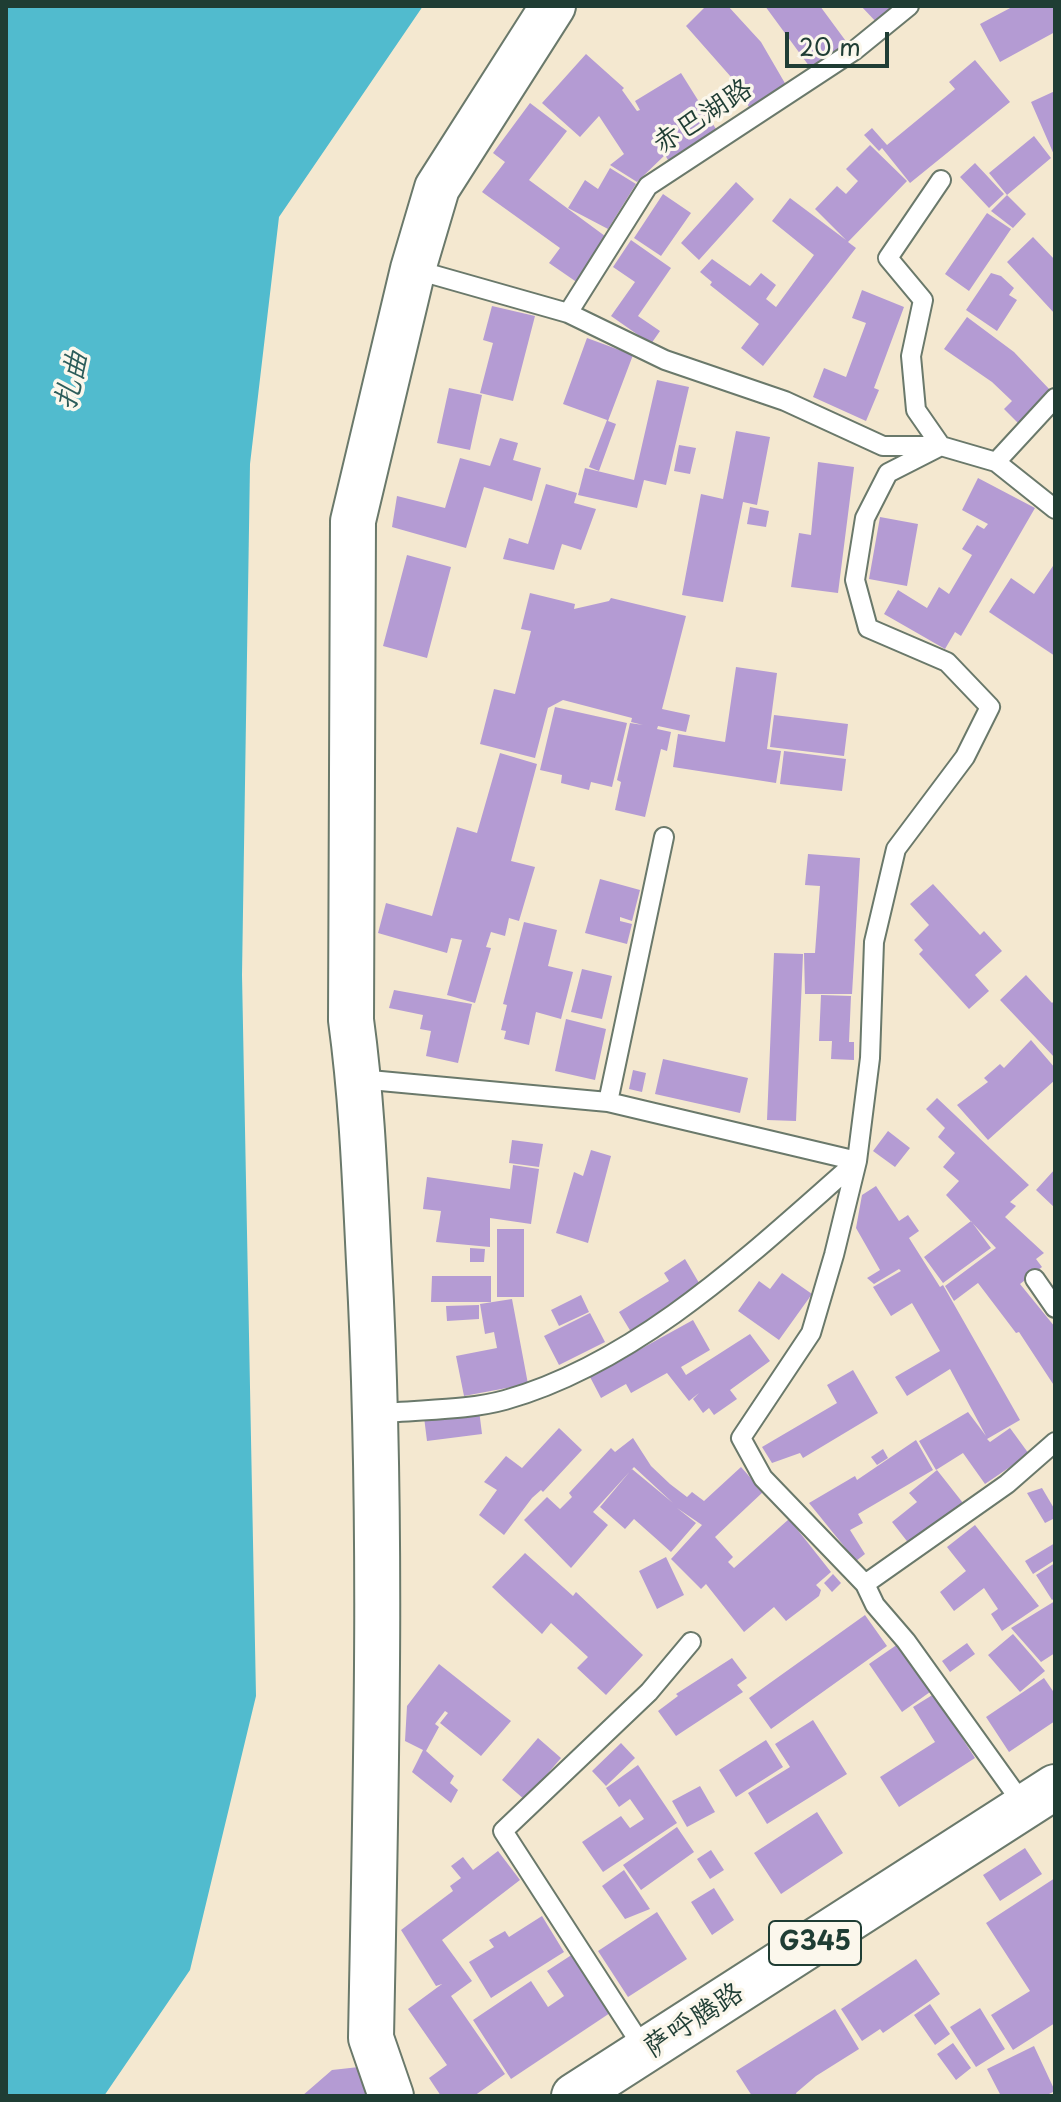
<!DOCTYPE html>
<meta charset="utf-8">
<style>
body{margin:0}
#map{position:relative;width:1061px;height:2102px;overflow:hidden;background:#f4e8d0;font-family:"Playpen Sans",sans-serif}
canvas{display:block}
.frame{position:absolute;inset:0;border:8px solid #1f3d34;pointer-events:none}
.scale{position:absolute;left:785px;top:32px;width:104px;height:36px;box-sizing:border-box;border:4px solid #1f3d34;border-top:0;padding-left:10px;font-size:24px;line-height:28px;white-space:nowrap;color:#1f3d34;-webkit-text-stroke:6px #fbf7ec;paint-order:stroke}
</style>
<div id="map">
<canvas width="1061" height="2102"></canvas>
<div class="frame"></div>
<div class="scale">20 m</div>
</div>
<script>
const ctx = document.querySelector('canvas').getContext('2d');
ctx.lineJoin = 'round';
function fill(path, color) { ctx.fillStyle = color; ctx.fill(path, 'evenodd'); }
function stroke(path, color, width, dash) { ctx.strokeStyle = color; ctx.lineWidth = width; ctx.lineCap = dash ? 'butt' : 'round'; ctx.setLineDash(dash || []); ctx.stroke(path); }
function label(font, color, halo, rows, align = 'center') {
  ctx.font = font + ' "Playpen Sans","LXGW WenKai TC",sans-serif'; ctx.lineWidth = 7; ctx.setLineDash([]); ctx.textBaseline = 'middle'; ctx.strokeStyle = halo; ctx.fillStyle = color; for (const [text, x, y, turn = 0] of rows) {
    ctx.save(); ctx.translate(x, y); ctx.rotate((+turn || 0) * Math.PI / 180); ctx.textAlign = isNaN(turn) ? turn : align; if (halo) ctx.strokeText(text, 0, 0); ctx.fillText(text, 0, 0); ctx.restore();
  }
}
const water = new Path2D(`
 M6,6H423L279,217L250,464L242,975L256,1696L190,1970L104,2096H6Z`);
const building = new Path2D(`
 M706,6H728L761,42L786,85L749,107L731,77L686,26Z
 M765,6H820L848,44L812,70Z
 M861,6H899L879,25Z
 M1014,6H1055V32L1000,62L980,24Z
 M586,54L624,88L622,90L637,111L640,110L635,101L681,73L716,129L668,160L665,155L637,182L610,165L624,154L599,116L580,137L542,103Z
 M975,60L1010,102L910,183L882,148L879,151L864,135L872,128L887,145L955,89L949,82Z
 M1055,91V157L1031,102Z
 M530,103L567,131L529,180L609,239L578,283L549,263L560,248L482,192L505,162L493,153Z
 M1034,136L1051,158L1007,195L989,173Z
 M870,145L907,181L848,242L856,248L763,366L741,348L759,324L710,285L712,282L700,272L712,259L750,286L761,273L776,285L766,299L776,307L814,255L772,221L790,198L846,240L815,209L837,186L846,194L858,181L846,169Z
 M975,163L1004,194L989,208L960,177Z
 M610,168L636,184L608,229L568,208L585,180L598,189Z
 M736,182L754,199L699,260L681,243Z
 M663,194L691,213L661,256L634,238Z
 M1007,195L1026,214L1013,228L991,211Z
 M987,213L1011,229L969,291L945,274Z
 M1033,237L1055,260V314L1007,262Z
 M631,240L671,268L638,316L660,331L651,344L611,316L635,282L613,267Z
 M991,273L1001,276L1014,288L1009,295L1017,300L997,331L966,310Z
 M862,290L904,307L874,388L879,390L866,421L813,397L824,368L846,377L866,323L852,318Z
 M492,306L535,316L513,401L480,393L493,343L483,340Z
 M967,317L1014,352L1051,391L1021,426L1004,409L1012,401L992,382L944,349Z
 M587,338L633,355L608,421L616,424L599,471L589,467L607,420L563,404Z
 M657,380L689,387L666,485L644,480L637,508L578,495L585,468L634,480Z
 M449,388L482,395L470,450L437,443Z
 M736,431L770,437L757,505L743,502L723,602L682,595L701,494L723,499Z
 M500,438L518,443L513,460L541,468L532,501L484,487L466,548L392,527L397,496L445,508L460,458L490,466Z
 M679,445L696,448L690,474L674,471Z
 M818,462L854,467L838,593L791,587L799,533L811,535Z
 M978,478L1035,508L961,636L955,632L945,649L884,614L898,590L927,608L939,587L949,594L972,555L962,549L977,525L984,529L988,524L962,510Z
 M546,484L577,493L574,503L596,509L581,550L562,544L554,570L503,559L509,538L528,544Z
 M750,507L769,511L766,527L747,524Z
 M880,517L918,524L907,586L869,579Z
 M407,555L451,567L427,658L383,646Z
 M1055,563V656L989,612L1011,578L1034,594Z
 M530,593L575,604L574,609L609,601L611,598L686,616L662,709L690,715L686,732L658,726L657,729L671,732L667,751L661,749L645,817L615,810L621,782L617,780L630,723L643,725L631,722L632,718L563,700L548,708L535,758L480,744L494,689L515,694L531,631L521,629Z
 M736,667L777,673L767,749L781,751L776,783L673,767L678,734L725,742Z
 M555,707L627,723L612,787L591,782L589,790L561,783L562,775L540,770Z
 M774,715L848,724L844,756L770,747Z
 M784,751L846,759L842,791L780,784Z
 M500,753L537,764L511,861L535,867L519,921L509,918L505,936L491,932L486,947L491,948L475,1003L447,995L462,940L451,938L447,953L378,933L386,903L432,916L457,827L477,833Z
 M808,854L860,858L852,994H805L804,953H815L820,886L805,885Z
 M600,879L640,890L632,921L620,917V921L632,924L627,944L585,933Z
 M933,884L980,935L984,931L1002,951L975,975L989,991L969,1009L919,954L923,950L914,940L929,925L910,904Z
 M524,922L557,930L548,966L573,972L561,1019L536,1012L529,1045L504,1039L506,1031L501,1030L507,1005L503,1004Z
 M774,953L803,954L796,1121L767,1120Z
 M582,969L612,976L602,1019L571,1012Z
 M1026,975L1052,1003L1055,1000V1058L1000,1000Z
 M394,990L472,1004L458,1063L426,1056L431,1031L420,1029L423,1015L389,1008Z
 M821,995L851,996L849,1042H854V1060L831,1059L832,1041H819Z
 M566,1019L606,1029L595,1080L555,1071Z
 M1031,1040L1055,1068V1080L988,1140L957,1105L988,1082L984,1078L1000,1064L1004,1068Z
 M663,1059L748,1078L740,1113L655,1094Z
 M633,1070L646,1073L642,1092L629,1089Z
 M937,1098L1029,1185L1010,1202L1016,1206L1005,1217L1044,1253L1036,1259L1042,1267L1020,1284L1055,1327V1387L1019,1332L1016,1333L978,1283L954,1301L945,1286L996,1248L946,1195L959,1181L943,1167L955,1153L938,1137L945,1128L926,1109Z
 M888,1131L910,1148L895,1167L873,1151Z
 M512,1140L543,1144L539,1167L509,1163Z
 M591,1150L611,1156L588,1243L556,1233L574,1172L583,1176Z
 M513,1165L539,1169L531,1224L490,1218V1247L436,1242L441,1211L423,1209L427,1177L510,1189Z
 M1055,1169V1208L1036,1190Z
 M876,1186L899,1221L908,1215L919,1231L909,1238L940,1287L943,1285L1020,1420L987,1439L990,1442L1010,1428L1029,1454L985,1484L963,1453L936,1470L919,1441L968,1412L986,1436L950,1369L907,1396L895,1377L940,1351L912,1303L891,1316L873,1287L901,1271L899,1269L874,1284L867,1278L880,1270L856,1228L862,1195Z
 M971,1221L991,1248L943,1283L924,1257Z
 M497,1229H524V1297H497Z
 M470,1248L485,1249L484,1262H470Z
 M685,1259L702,1288L631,1332L619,1312L669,1281L664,1273Z
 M782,1273L812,1294L779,1340L738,1311L759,1281L770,1289Z
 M432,1276H491V1302H431Z
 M581,1295L589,1312L559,1326L551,1310Z
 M512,1299L528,1384L464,1396L456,1356L497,1348L494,1332L485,1334L480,1304Z
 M479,1305V1319L447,1321L446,1306Z
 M590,1313L605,1342L559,1365L544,1336Z
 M693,1320L710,1350L681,1367L686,1375L750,1334L770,1361L730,1390L737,1399L714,1415L709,1408L703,1413L693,1399L699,1393L689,1401L667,1373L631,1393L626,1384L601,1398L590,1377Z
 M853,1370L878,1413L803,1458L800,1453L772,1463L762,1447L837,1403L827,1385Z
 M479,1410L482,1434L427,1441L424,1417Z
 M559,1428L582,1450L543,1492L541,1490L532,1498L504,1535L479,1515L497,1490L484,1482L506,1456L522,1468Z
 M633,1438L651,1466L670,1484L687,1497L692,1492L704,1501L741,1467L763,1492L715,1537L733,1557L728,1562L734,1568L789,1519L831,1572L816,1585L821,1590L819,1596L786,1621L774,1607L744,1632L706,1584L701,1589L671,1559L702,1525L677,1508L696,1523L671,1552L634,1519L625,1529L600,1507L632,1469L673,1503L634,1467L593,1512L608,1525L571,1568L524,1520L547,1497L560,1509L572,1497L569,1493L611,1448L615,1452Z
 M916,1440L933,1470L858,1514L863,1523L850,1530L865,1554L856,1561L809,1503L855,1476L857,1480Z
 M883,1449L888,1458L877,1465L871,1457Z
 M937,1470L963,1503L910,1545L892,1522L917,1502L909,1493Z
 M1042,1488L1055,1510V1518L1045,1523L1027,1493Z
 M975,1525L1039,1606L1002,1631L991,1614L998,1609L984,1588L954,1611L940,1592L966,1571L947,1547Z
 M1055,1543V1560L1033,1574L1025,1561Z
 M525,1553L573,1596L576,1592L643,1655L606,1695L577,1668L588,1657L551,1623L542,1634L492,1587Z
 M666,1557L684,1595L657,1609L639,1571Z
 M1055,1563V1598L1052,1600L1036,1575Z
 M833,1574L841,1583L832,1592L824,1583Z
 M1055,1601V1653L1041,1662L1011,1628Z
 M865,1615L887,1646L771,1729L749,1698Z
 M1013,1634L1045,1671L1020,1692L988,1655Z
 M967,1643L975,1654L950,1672L942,1661Z
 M898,1644L930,1692L902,1712L869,1664Z
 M732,1658L747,1678L737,1685L743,1692L676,1736L658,1711L678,1696L676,1694Z
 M439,1664L511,1721L481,1756L440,1723L448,1713L445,1711L435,1724L439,1727L426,1751L454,1776L450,1783L458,1790L451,1803L412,1772L423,1750L405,1741L407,1706Z
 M1044,1678L1055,1694V1721L1009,1752L986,1717Z
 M934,1694L975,1758L899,1807L880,1777L935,1742L913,1707Z
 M813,1720L847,1774L767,1824L748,1793L790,1767L775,1744Z
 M538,1738L561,1758L525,1800L502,1780Z
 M766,1740L783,1767L736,1797L719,1770Z
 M621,1743L635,1758L606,1786L592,1771Z
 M638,1765L677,1823L603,1872L582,1842L621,1816L630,1828L644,1819L630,1799L619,1807L606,1788Z
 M700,1786L715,1812L687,1827L672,1801Z
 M817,1812L843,1853L781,1894L754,1853Z
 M677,1827L694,1852L641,1890L623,1865Z
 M1025,1848L1042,1874L1000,1901L983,1875Z
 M711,1850L724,1870L710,1879L697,1859Z
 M498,1851L520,1880L442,1940L472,1981L451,1996L505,2074L474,2096H441L429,2078L447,2065L408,2009L442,1984L436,1986L401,1930L453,1891L450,1886L461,1878L451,1866L463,1857L473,1870Z
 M624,1870L650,1909L625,1919L602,1886Z
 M1055,1878V2023L1013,2050L991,2015L1030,1991L986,1923Z
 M714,1888L734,1920L712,1935L691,1902Z
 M657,1912L687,1959L628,1997L598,1951Z
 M542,1916L564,1952L491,1998L469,1962L494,1947L489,1940L505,1931L509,1937Z
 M573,1954L610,2013L511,2079L473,2020L531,1981L548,2007L564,1996L547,1971Z
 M916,1959L940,1994L883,2033L880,2029L862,2041L841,2009Z
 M930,2004L950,2034L935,2045L914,2015Z
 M980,2008L1005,2049L976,2067L950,2027Z
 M835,2009L859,2049L816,2076L796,2093L797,2096H752L736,2071Z
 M953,2043L971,2068L956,2080L937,2054Z
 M1034,2046L1055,2091L1045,2096H1001L987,2069Z
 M359,2067L371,2096H302L332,2070Z`);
const lane = new Path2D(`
 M941,180L888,258L923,300L911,356L916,410L941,446L888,473L865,518L855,580L868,628L947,662L990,707L965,757L896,849L874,942L870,1058L857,1161L834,1255L811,1333L741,1438L763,1478L865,1584L1007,1484L1055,1442
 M413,269L568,313L665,360L785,401L883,446H941L996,462L1055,509
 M568,313L648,186L855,50L909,6
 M996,462L1055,398
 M359,1079L608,1102L857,1161
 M608,1102L664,837
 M1035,1279L1055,1308
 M377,1414C418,1409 465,1411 505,1400C640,1362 754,1251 857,1161
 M865,1584L875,1605L906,1641L1025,1807
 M646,2052L503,1831L649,1692L691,1642`);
const secondary = new Path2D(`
 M391,2096L371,2038C376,1779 383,1521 369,1262C365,1181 362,1100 351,1020L353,521L413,269L437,188L553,6`);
const highway = new Path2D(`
 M574,2096L1055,1787`);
const shields = [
 [815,1943,92]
];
const shieldNames = [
 ["G345",815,1943]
];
const streetNames = [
 ["赤巴湖路",703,117,-33],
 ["萨呼腾路",694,2021,-33]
];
const waterNames = [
 ["扎曲",73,381,-76]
];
fill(water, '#51bbce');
fill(building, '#b49bd3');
stroke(lane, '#6a796b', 22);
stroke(secondary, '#6a796b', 48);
stroke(highway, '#6a796b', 48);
stroke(lane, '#fff', 18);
stroke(secondary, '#fff', 44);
stroke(highway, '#fff', 44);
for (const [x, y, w] of shields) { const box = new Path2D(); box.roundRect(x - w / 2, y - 22, w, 44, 6); ctx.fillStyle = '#fbf7ec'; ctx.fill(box); stroke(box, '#1f3d34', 2); }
label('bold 26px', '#1f3d34', null, shieldNames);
label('28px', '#1f3d34', '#fbf7ec', streetNames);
label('italic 30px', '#2c5c5a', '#fbf7ec', waterNames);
</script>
